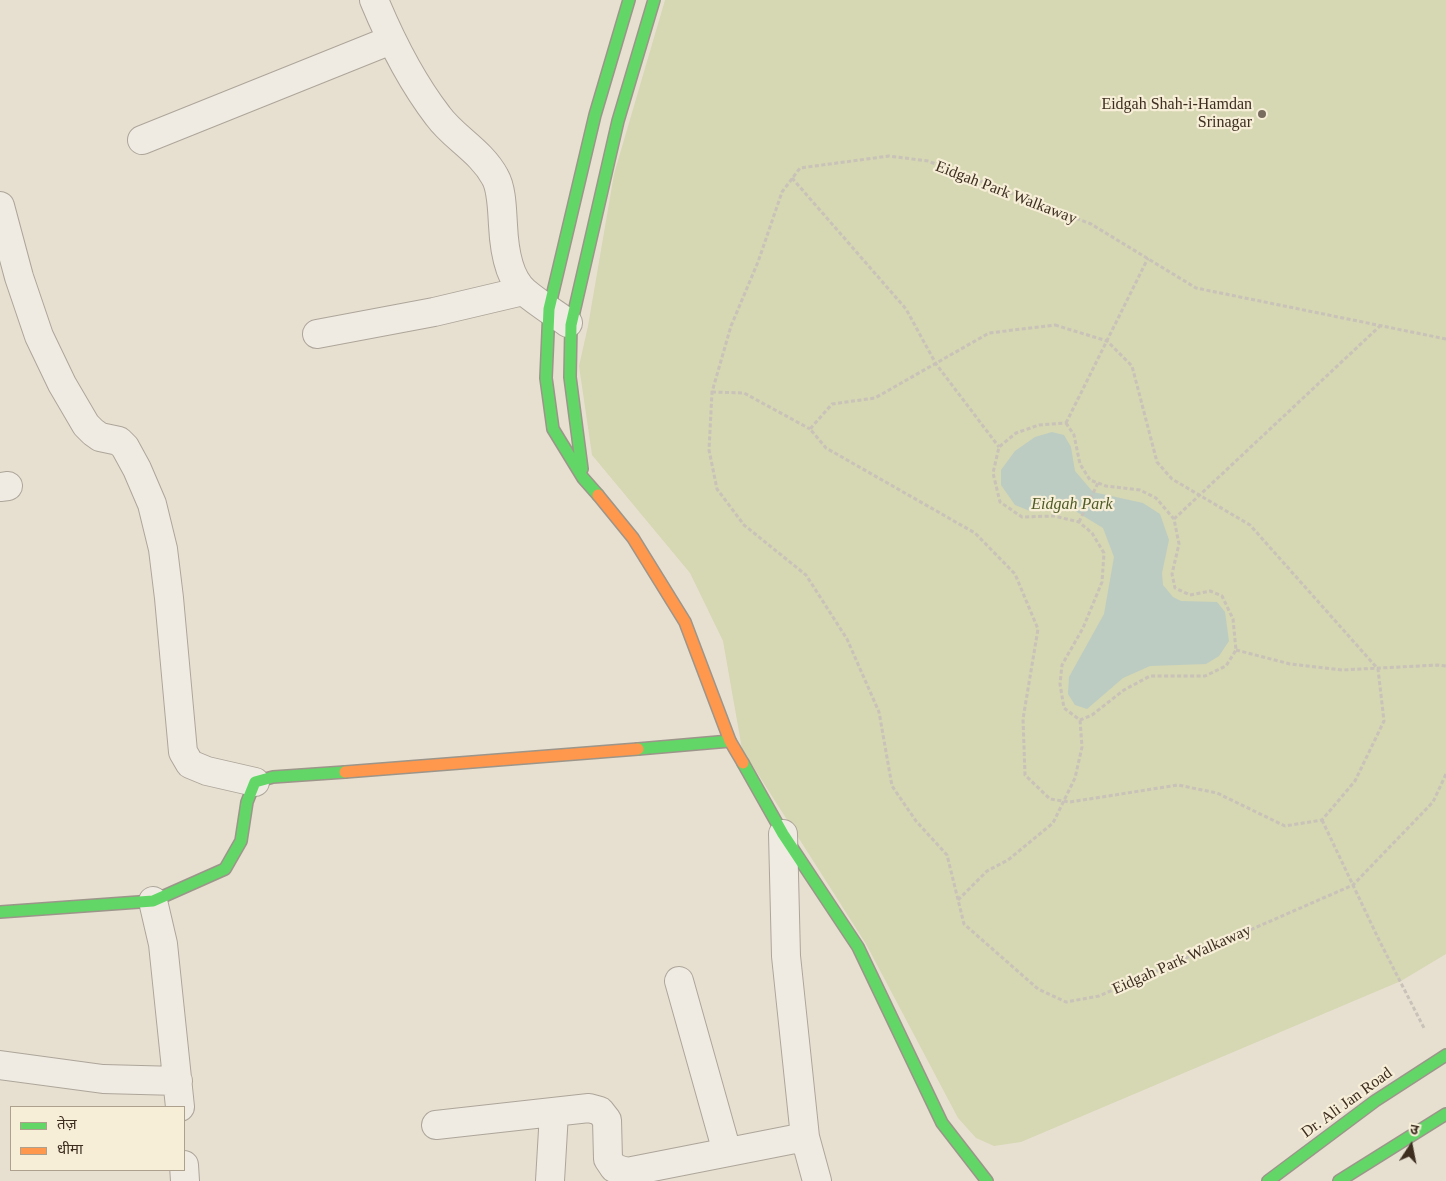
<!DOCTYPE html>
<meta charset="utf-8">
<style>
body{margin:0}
#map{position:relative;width:1446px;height:1181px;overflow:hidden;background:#e7e0d1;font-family:Georgia,"Noto Sans Devanagari",serif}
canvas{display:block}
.legend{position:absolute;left:10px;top:1106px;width:175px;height:65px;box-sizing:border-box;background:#f7eed8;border:1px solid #ada18e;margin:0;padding:6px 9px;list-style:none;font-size:15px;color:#3d2e20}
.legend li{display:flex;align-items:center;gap:10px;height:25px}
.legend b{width:25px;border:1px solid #ada18e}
.north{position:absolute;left:1386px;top:1121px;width:50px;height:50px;-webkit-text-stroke:4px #f7eed8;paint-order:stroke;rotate:11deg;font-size:14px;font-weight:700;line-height:20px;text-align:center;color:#3d2e20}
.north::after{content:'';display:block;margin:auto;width:18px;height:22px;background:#3d2e20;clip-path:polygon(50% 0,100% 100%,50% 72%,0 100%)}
</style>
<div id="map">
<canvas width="1446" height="1181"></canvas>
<ul class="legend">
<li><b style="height:6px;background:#63d668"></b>तेज़</li>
<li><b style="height:6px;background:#ff974d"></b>धीमा</li>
</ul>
<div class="north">उ</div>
</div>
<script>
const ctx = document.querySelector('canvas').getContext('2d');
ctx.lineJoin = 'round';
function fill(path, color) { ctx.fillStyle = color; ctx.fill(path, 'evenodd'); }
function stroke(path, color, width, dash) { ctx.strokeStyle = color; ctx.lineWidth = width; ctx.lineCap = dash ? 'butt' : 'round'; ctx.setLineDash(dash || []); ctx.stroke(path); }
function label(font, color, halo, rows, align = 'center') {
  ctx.font = font + ' Georgia,serif'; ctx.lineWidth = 4.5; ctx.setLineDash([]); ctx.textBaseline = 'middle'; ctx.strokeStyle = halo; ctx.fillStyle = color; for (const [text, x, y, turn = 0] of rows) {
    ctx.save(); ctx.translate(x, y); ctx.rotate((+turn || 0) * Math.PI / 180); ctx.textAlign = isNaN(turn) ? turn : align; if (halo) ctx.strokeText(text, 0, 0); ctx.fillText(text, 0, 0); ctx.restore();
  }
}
const green = new Path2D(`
 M665,0H1446V954L1401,981L1021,1142L994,1146L976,1138L958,1118L866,944L742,749L723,641L690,573L592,455L579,366L588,326L614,174Z`);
const water = new Path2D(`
 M1052,432L1064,435L1071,447L1075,471L1093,492L1143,503L1160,514L1169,540L1162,573L1163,585L1173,597L1181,601L1217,602L1225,612L1229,641L1219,656L1206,664L1150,666L1123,678L1087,709L1075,705L1068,694L1069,677L1104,614L1114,557L1103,528L1072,509L1058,508L1030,511L1015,505L1001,485V470L1015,451L1035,437Z`);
const path = new Path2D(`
 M792,178L906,309L936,364L999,447
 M1055,325L1107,341L1132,366L1157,462L1172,479L1250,525L1378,669L1384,721L1355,781L1322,820L1285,826L1217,793L1178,785L1070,802L1063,801L1050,799L1025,775L1023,719L1038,629L1015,574L975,533L826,448L810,429L832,404L875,398L989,333Z
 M1446,339L1196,288L1091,224L928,161L889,156L800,168L782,192L758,262L731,326L712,392L709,450L717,489L744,525L806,575L847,639L879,712L892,786L916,821L947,855L964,924L1038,989L1066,1002L1099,996L1353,885L1433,802L1446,774
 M712,392L744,393L810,429
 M1066,423L1074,435L1080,464L1090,480L1106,486L1140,490L1156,498L1174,519L1179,544L1172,574L1175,588L1190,595L1210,591L1222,596L1233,619L1236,650L1226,666L1205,676H1150L1124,690L1092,715L1080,720L1064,708L1060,684L1062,665L1083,628L1102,582L1104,553L1092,533L1079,522L1054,516L1022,517L1000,502L993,473L999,447L1016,433L1039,425Z
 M1066,423L1148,258
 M1174,519L1381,325
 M1079,522L1098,483
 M1236,650L1290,664L1342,670L1438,665L1446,666
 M1322,820L1380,942L1424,1028
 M958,900L987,871L1008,860L1053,823L1075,778L1082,747L1080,720`);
const street = new Path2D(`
 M374,0C391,41 411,81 438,116C454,138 481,151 495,177C502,189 502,211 503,225C504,246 508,278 525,292C538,303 554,313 568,323
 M142,140L391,40
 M0,206L19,277L39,336L62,384L86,425L93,432L100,437L119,441L125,447L137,469L152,504L163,549L169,598L183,752L190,764L207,771L255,782
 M317,334L434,312L523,291
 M0,487L8,486
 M783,834L786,956L805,1137L817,1181
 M153,901L163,944L180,1107
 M679,981L727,1152
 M0,1065L103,1079L178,1081
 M436,1125L589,1108L600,1111L607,1120L608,1159L614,1168L627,1172L805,1137
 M184,1165L185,1181
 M550,1181L554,1113`);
const fast = new Path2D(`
 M582,469L570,377L571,325L618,121L654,0
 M598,495L583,478L553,429L546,378L549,309L595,115L629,0
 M638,749L730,741
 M743,763L783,834L858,947L942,1123L987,1181
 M0,912L153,901L225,869L241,841L247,802L255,782L273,777L345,772
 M1268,1181L1375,1101L1446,1055
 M1339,1181L1446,1114`);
const slow = new Path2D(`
 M598,495L633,538L685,622L730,741L743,763
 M345,772L638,749`);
const markers = [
 [1262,114,5,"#786c5e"]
];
const poiNames = [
 ["Eidgah Shah-i-Hamdan",1252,105],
 ["Srinagar",1252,123]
];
const streetNames = [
 ["Eidgah Park Walkaway",1006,193,21],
 ["Eidgah Park Walkaway",1182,960,-24],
 ["Dr. Ali Jan Road",1347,1103,-36]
];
const parkNames = [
 ["Eidgah Park",1072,505]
];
fill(green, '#d6d7b3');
fill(water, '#bcccc2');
stroke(street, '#ada599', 30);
stroke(fast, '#9c958a', 14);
stroke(slow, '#9c958a', 14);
stroke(path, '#c8c2b9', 3, [4, 2.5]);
stroke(street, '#efebe3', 28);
stroke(fast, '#63d668', 11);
stroke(slow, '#ff974d', 11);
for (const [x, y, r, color] of markers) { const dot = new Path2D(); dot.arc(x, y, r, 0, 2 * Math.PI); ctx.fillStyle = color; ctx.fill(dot); stroke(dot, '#f7eed8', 2); }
label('16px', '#3d2e20', '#f7eed8', poiNames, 'right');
label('16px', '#3d2e20', '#f7eed8', streetNames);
label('italic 16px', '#4d5a26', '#f7eed8', parkNames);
</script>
